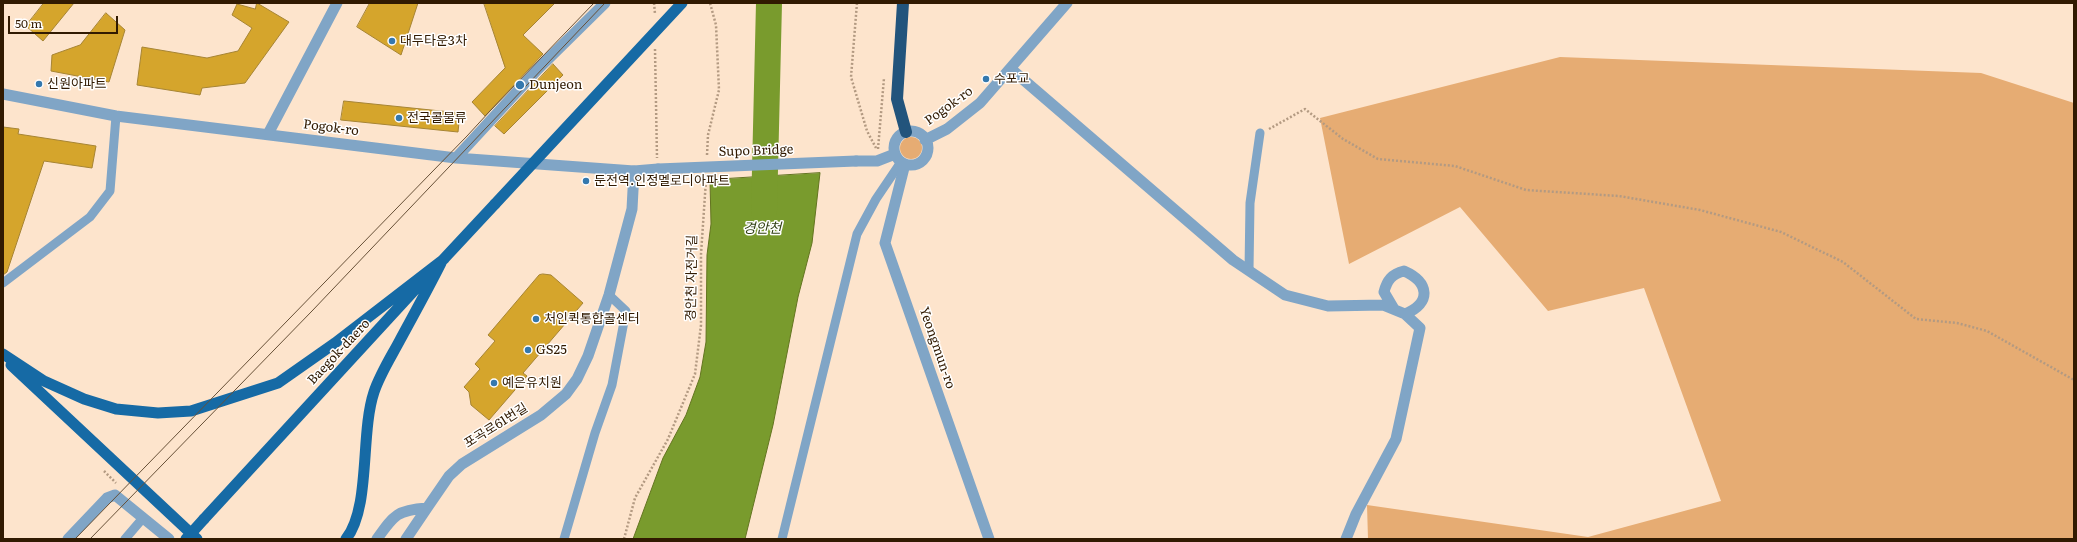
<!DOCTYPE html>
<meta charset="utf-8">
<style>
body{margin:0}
#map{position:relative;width:2077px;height:542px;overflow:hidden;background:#fde4cc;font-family:Literata,serif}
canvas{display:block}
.frame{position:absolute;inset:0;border:4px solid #311a01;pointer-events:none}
.scale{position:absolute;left:8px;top:16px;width:110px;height:18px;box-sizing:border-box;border:2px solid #311a01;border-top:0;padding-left:5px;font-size:12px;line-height:14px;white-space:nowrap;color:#311a01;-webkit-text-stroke:3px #fff;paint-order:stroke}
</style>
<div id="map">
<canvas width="2077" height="542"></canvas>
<div class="frame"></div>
<div class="scale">50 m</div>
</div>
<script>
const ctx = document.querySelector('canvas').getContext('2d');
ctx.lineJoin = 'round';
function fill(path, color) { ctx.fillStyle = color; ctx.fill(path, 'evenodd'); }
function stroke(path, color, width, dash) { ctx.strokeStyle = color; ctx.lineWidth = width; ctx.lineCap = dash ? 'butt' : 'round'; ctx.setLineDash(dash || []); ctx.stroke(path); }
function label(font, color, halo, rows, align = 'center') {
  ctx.font = font + ' Literata,"Noto Sans KR",serif'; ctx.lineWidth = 3; ctx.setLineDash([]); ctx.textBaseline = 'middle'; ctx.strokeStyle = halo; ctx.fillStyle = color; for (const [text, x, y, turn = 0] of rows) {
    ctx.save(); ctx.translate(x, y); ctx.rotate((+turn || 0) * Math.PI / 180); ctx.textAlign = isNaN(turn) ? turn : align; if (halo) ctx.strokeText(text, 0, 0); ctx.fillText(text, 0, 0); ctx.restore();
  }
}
const green = new Path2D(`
 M1560,57L1981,73L2074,103V539H1368L1367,505L1588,537L1721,501L1644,288L1548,311L1460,207L1349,264L1320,118Z
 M900 148a11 11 0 1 1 22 0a11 11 0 1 1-22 0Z`);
const water = new Path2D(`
 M820,173L812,243L798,297L773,425L745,539H633L663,458L686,415L700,377L706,342L707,255L711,224L710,180Z`);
const river = new Path2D(`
 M764,211L769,3`);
const building = new Path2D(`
 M44,3H74L43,41L26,26Z
 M257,3L289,22L245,83L202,88L200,95L137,85L142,47L207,58L238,51L252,28L232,15L237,4L255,9Z
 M370,3H418L401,55L357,27Z
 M484,3H555L523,35L543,54L485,116L472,102L505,68Z
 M106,13L125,30L109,82L51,71L52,55L80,45Z
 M553,64L563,75L504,134L495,126Z
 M344,101L460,113L458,132L341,120Z
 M3,127L19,129L18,134L96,146L92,168L44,161L7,272L3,275Z
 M543,274L551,275L583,303L523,373L527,376L489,420L471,405L469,392L464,387L480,369L475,364L495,341L488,335L539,275Z`);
const path = new Path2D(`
 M654,3L655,14
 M857,3L851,77L867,131L876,148
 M655,49L657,158
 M1269,129L1305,109L1343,139L1378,159L1455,166L1526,190L1619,196L1700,210L1781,232L1843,262L1916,319L1957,323L1987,331L2074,380
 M878,149L884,78
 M707,155L708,135L719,90L716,25L710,3
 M104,471L116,483
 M624,539L635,498L668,439L695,374L701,325V254L706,180`);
const service = new Path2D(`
 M1249,270L1250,203L1260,133
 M3,283L90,217L110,191L116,116
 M125,539L143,518
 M564,539L595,433L612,385L626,311L609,295
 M782,539L857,234L876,199L901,162`);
const minor = new Path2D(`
 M268,134L337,3
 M68,539L107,498L115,495L169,539
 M377,539C394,515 397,510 427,508L449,476L462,464L541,415L566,394L577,379L588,356L609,295L632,209L634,171
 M406,539L427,508`);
const tertiary = new Path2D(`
 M1011,69L1233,260L1285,295L1328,306L1383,305L1405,314L1420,328L1396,439L1356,514L1346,539
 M3,94L116,116L456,158L634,171L658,169
 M894 148a17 17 0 1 1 34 0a17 17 0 1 1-34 0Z
 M925,140L947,129L980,103L1067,3
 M456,158L538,69L605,3
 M856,161H877L895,154
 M905,164L885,243L989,539
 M1394,309L1384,292C1387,280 1392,274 1404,271C1429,282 1432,303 1405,314`);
const primary = new Path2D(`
 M440,263L495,204
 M3,354L44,381L84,399L116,409L158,413L191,411L278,383L335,343L444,259
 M11,365L197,539
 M204,519L422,282
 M346,539C371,507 360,434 374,392C380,374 391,357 400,340C414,314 428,289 441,263`);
const motorway = new Path2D(`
 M903,3L897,99L906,132`);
const tram = new Path2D(`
 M75,539L467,136L490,111L594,3
 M90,539L312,311L605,3`);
const tertiaryBridge = new Path2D(`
 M658,169L856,161`);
const primaryBridge = new Path2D(`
 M495,204L682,3
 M186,539L204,519`);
const markers = [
 [392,41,4,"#3478ae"],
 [986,79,4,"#3478ae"],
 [39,84,4,"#3478ae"],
 [520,85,5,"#3478ae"],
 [399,118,4,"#3478ae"],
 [586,181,4,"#3478ae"],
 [536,319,4,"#3478ae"],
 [528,350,4,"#3478ae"],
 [494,383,4,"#3478ae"]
];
const poiNames = [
 ["대두타운3차",400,41],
 ["수포교",994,79],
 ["신원아파트",47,84],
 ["Dunjeon",529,85],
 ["전국콜물류",407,118],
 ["둔전역.인정멜로디아파트",594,181],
 ["처인퀵통합콜센터",544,319],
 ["GS25",536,350],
 ["예은유치원",502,383]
];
const streetNames = [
 ["Pogok-ro",949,106,-36],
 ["Pogok-ro",331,128,7],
 ["Supo Bridge",756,151,-2],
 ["경안천 자전거길",692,278,-89],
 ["Yeongmun-ro",937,348,71],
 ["Baegok-daero",339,352,-47],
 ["포곡로61번길",496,426,-32]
];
const waterNames = [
 ["경안천",762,229]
];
fill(green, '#e6ac73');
fill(water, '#799b2d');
stroke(water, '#637420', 1);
stroke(river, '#799b2d', 26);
fill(building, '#d5a52c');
stroke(building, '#a68434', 1);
stroke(path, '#b39a82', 2.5, [2, 2]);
stroke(service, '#80a5c6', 9);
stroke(minor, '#80a5c6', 11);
stroke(tertiary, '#80a5c6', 11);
stroke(primary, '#166aa5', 11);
stroke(motorway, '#22547c', 12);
stroke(tram, '#675037', 1);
stroke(tertiaryBridge, '#80a5c6', 11);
stroke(primaryBridge, '#166aa5', 11);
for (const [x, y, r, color] of markers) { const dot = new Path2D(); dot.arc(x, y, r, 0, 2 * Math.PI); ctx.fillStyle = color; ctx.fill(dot); stroke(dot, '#fff', 1.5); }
label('13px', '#311a01', '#fff', poiNames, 'left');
label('13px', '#311a01', '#fff', streetNames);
label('italic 14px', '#324115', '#fff', waterNames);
</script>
